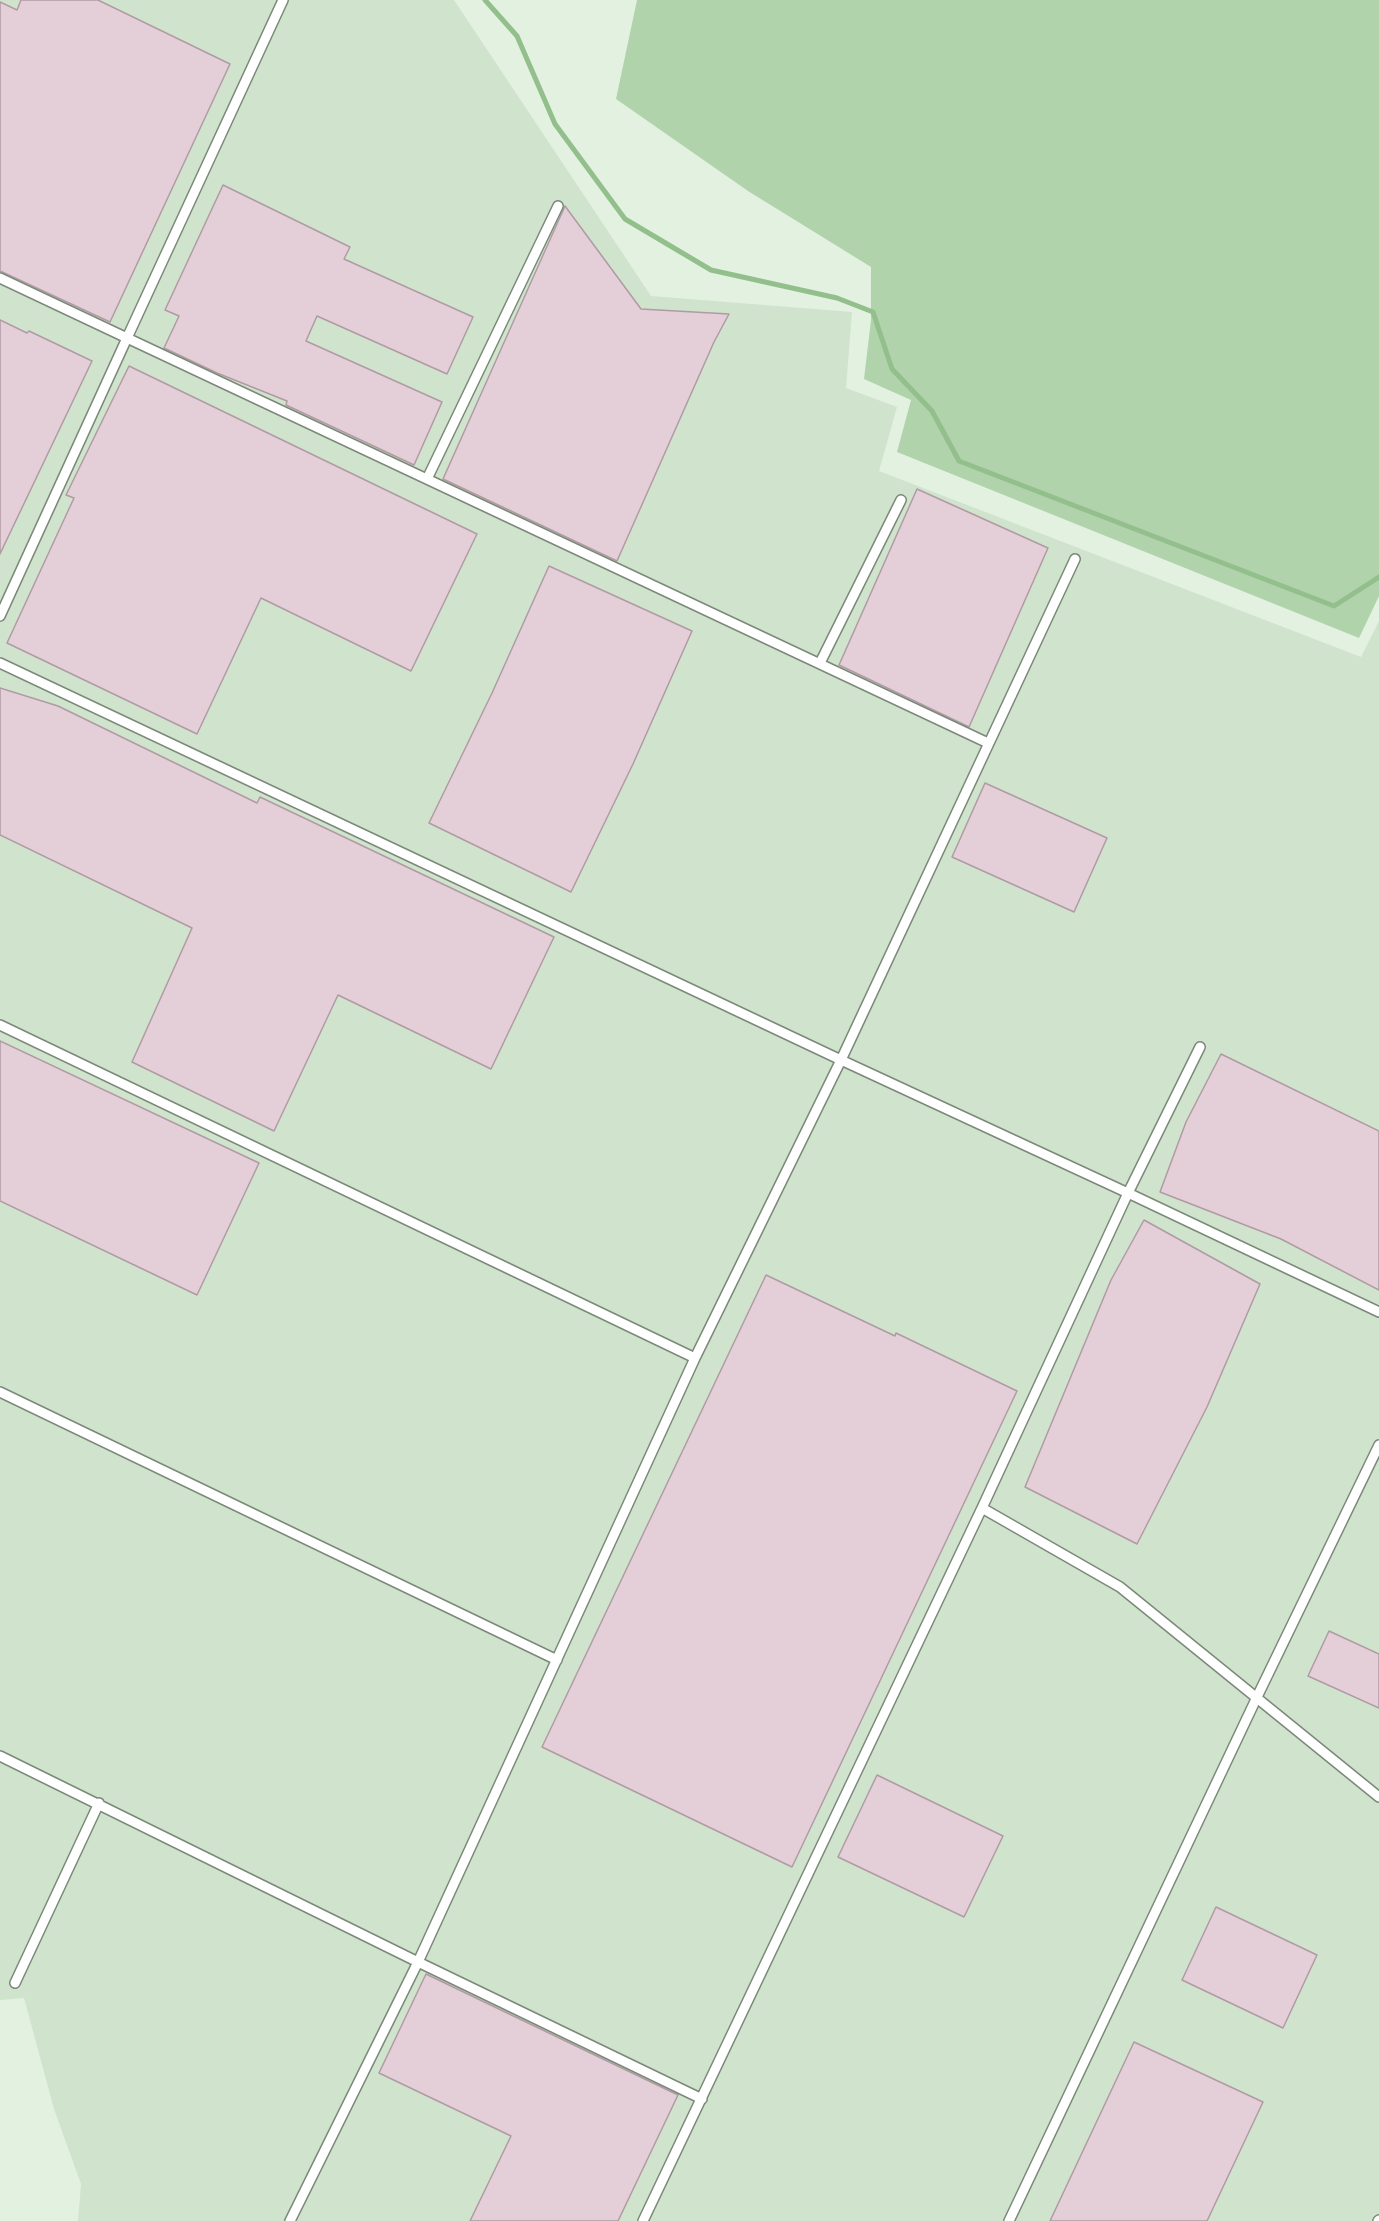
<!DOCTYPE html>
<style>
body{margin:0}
canvas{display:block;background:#e2f1e0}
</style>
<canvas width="1379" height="2221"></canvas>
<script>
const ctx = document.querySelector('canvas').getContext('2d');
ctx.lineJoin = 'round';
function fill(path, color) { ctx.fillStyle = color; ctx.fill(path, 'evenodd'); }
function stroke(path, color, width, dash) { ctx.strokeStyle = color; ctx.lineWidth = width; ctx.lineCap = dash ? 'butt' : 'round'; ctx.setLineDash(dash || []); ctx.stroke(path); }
const built = new Path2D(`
 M0,0H454L651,296L852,312L846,388L897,407L879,471L1361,657L1379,621V2221H78L81,2184L54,2109L24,1998L0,2000Z`);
const green = new Path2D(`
 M637,0H1379V596L1359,638L897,452L911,400L864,379L871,320V267L748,191L616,99Z`);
const stream = new Path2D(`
 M485,0L517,36L555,124L625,219L711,270L837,298L873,312L892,369L932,411L959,461L1334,606L1379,577`);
const building = new Path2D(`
 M21,0H98L230,64L110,322L0,271V2L17,10Z
 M223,185L350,247L344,259L473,317L447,374L317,316L306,341L442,402L414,465L286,405L287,401L217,373L164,348L179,316L165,310Z
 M565,206L641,309L729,314L714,342L617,561L443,479Z
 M0,320L27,333L29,331L92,361L0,554Z
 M129,366L477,534L411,671L261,598L197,734L7,643L74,498L66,495Z
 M917,489L1048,548L969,727L839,665Z
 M549,566L692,631L633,764L571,892L429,823L492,693Z
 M0,688L58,706L257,803L260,797L554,937L491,1069L338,995L274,1131L132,1062L192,928L0,835Z
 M985,783L1107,838L1074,912L952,857Z
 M0,1041L259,1163L197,1295L0,1201Z
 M1221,1054L1379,1131V1290L1281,1239L1160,1192L1186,1122Z
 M1144,1220L1260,1284L1207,1407L1137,1544L1025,1487L1111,1280Z
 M766,1275L895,1336L896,1333L1017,1391L792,1867L542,1747Z
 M1329,1631L1379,1654V1708L1308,1676Z
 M877,1775L1003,1836L964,1917L838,1857Z
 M1216,1907L1317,1955L1283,2028L1182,1980Z
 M426,1974L678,2095L618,2221H470L511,2136L379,2073Z
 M1134,2042L1263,2102L1207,2221H1050Z`);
const service = new Path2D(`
 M283,0L127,338L988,743
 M0,278L127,338L0,616
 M427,479L558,206
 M0,663L841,1060L1128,1193L982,1508L643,2221
 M820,663L901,500
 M0,1025L695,1358
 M1200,1047L1128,1193L1379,1312
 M0,1392L557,1660
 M982,1508L1120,1587L1379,1797
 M0,1756L418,1962L702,2099
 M15,1983L99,1803
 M290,2221L418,1962L695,1358L841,1060L1075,559
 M1009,2221L1257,1697L1379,1445
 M1378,2221L1379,2220`);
fill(built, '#d0e4cd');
fill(green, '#b1d3ac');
stroke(stream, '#92bf8b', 5);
fill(building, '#e4ced7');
stroke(building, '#b09ba4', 1.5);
stroke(service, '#7b8979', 12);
stroke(service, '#fff', 9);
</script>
